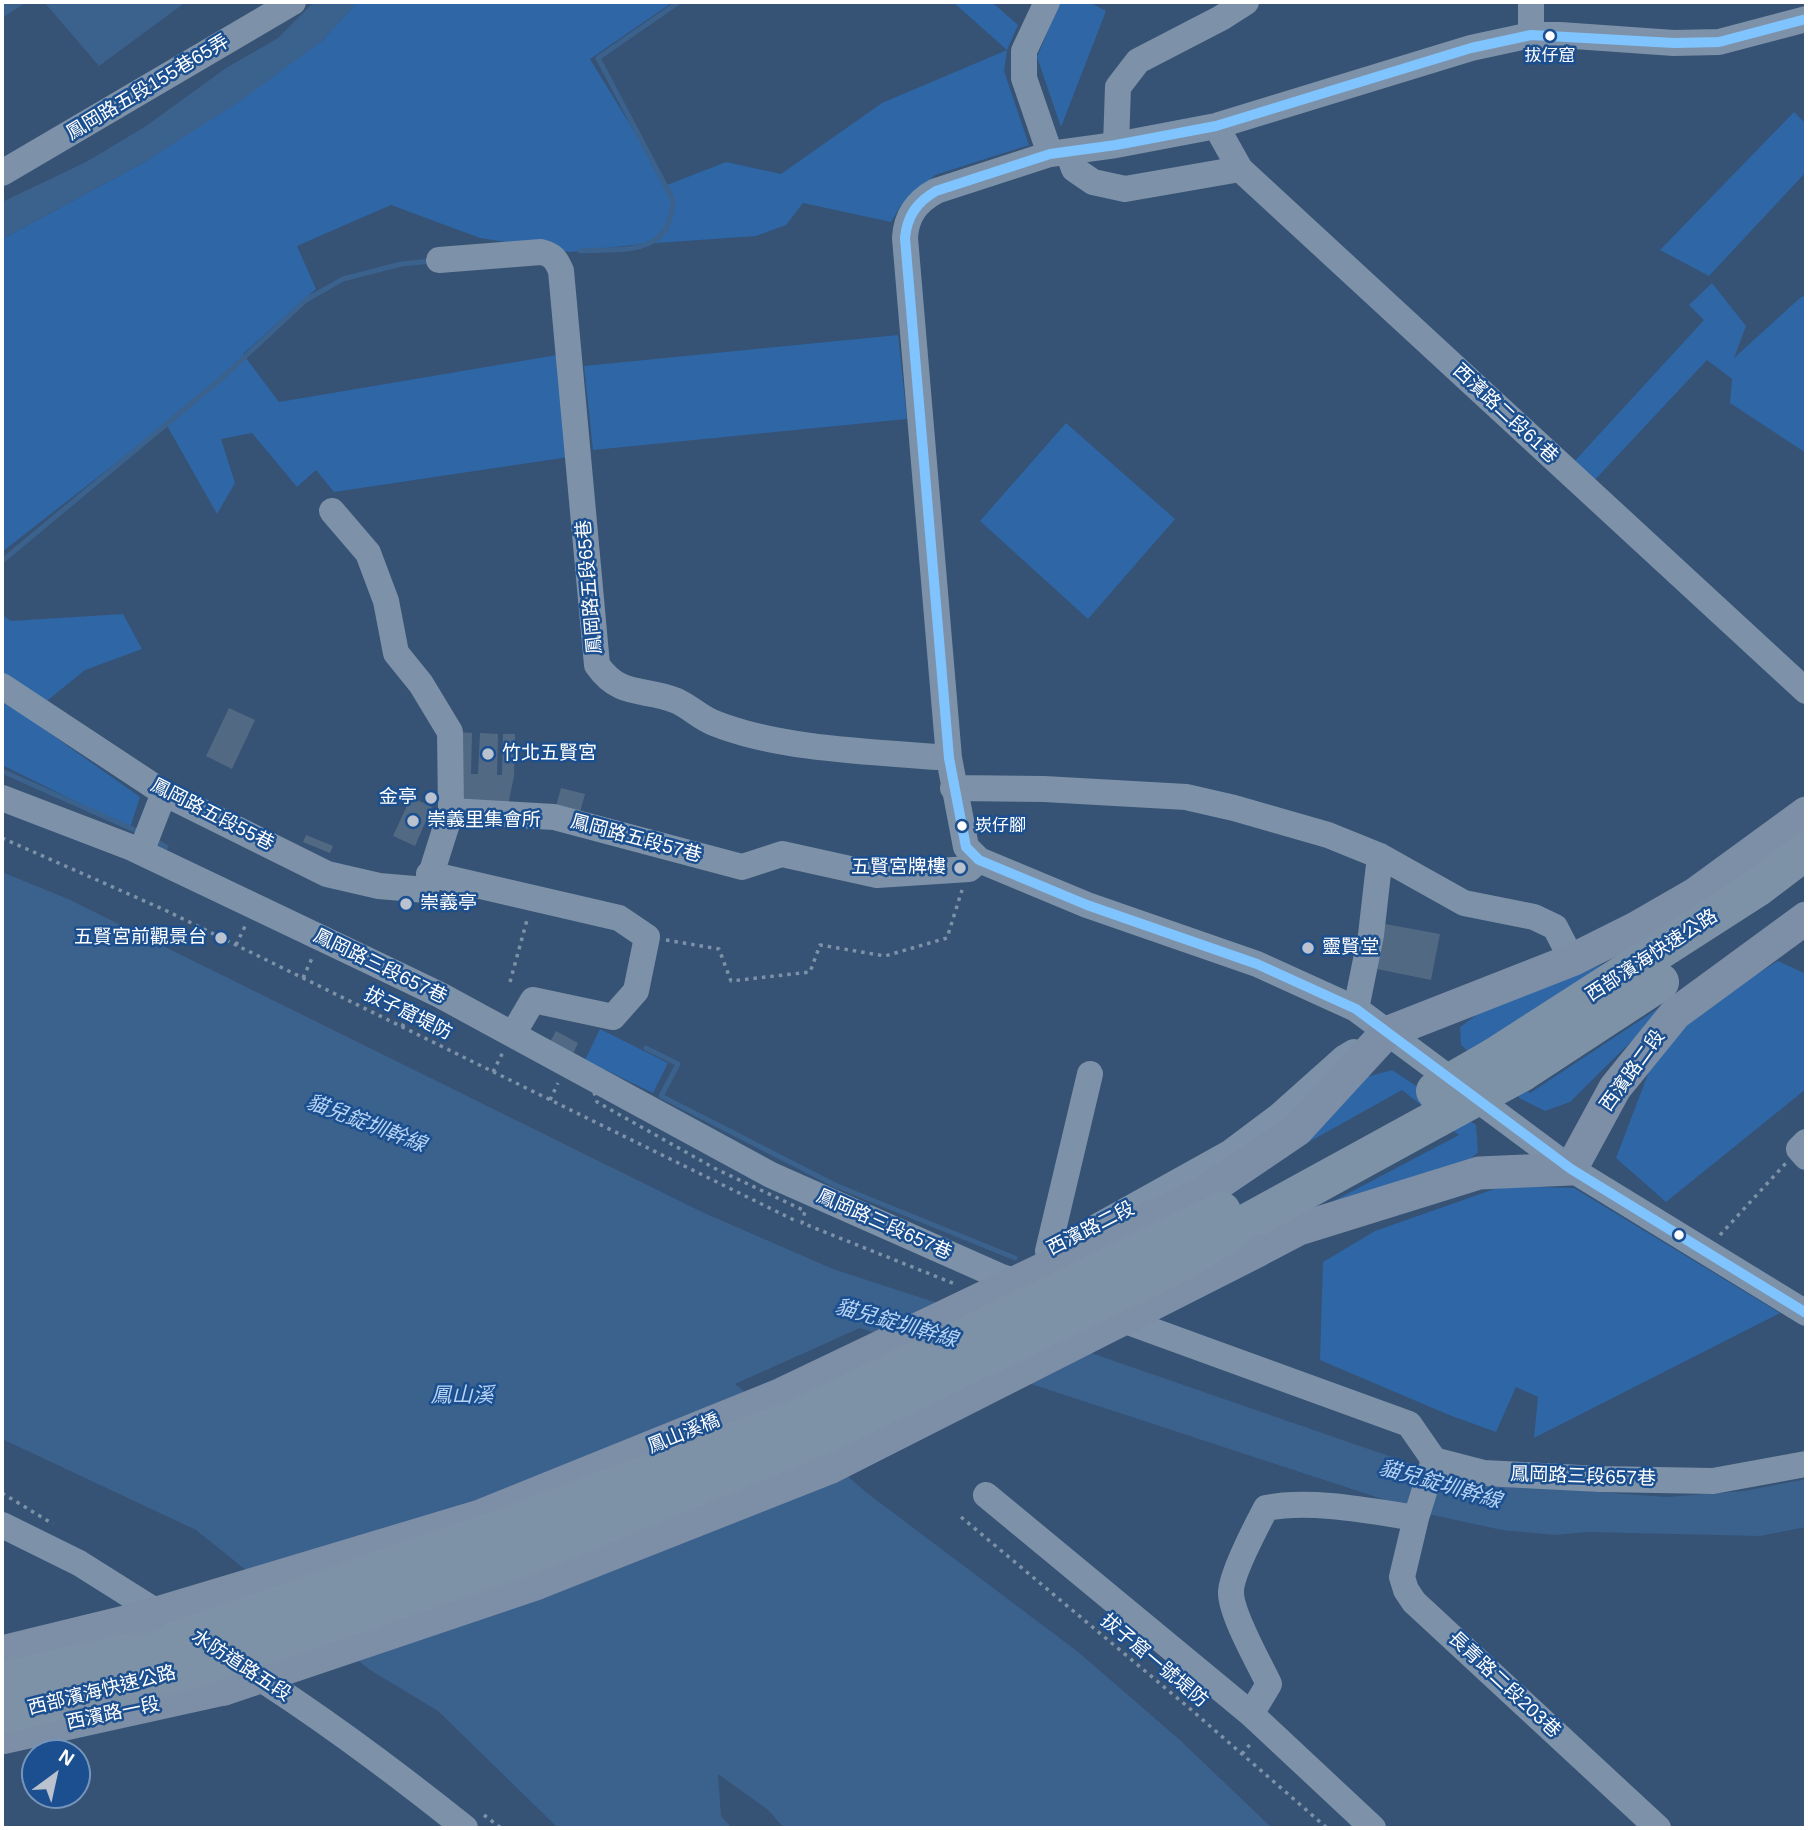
<!DOCTYPE html>
<meta charset="utf-8">
<style>
body{margin:0}
#map{position:relative;width:1808px;height:1830px;overflow:hidden;background:#365274;font-family:Arial,sans-serif}
canvas{display:block}
.frame{position:absolute;inset:0;border:4px solid #fff;pointer-events:none}
.north{position:absolute;left:21px;top:1739px;width:70px;height:70px;box-sizing:border-box;background:#1b4f8f;border:2px solid #7695bc;border-radius:50%;rotate:33deg;font-size:19px;font-weight:700;line-height:28px;text-align:center;color:#fff}
.north::after{content:'';display:block;margin:auto;width:24px;height:32px;background:#b9c2ce;clip-path:polygon(50% 0,100% 100%,50% 72%,0 100%)}
</style>
<div id="map">
<canvas width="1808" height="1830"></canvas>
<div class="frame"></div>
<div class="north">N</div>
</div>
<script>
const ctx = document.querySelector('canvas').getContext('2d');
ctx.lineJoin = 'round';
function fill(path, color) { ctx.fillStyle = color; ctx.fill(path, 'evenodd'); }
function stroke(path, color, width, dash) { ctx.strokeStyle = color; ctx.lineWidth = width; ctx.lineCap = dash ? 'butt' : 'round'; ctx.setLineDash(dash || []); ctx.stroke(path); }
function label(font, color, halo, rows, align = 'center') {
  ctx.font = font + ' Arial,"Noto Sans TC",sans-serif'; ctx.lineWidth = 5; ctx.setLineDash([]); ctx.textBaseline = 'middle'; ctx.strokeStyle = halo; ctx.fillStyle = color; for (const [text, x, y, turn = 0] of rows) {
    ctx.save(); ctx.translate(x, y); ctx.rotate((+turn || 0) * Math.PI / 180); ctx.textAlign = isNaN(turn) ? turn : align; if (halo) ctx.strokeText(text, 0, 0); ctx.fillText(text, 0, 0); ctx.restore();
  }
}
const green = new Path2D(`
 M357,2H673L590,59L667,185L726,162L781,174L882,103L1007,50L953,2H992L1018,25L1007,50L1004,71L1029,145L935,175L901,205L891,222L803,203L786,225L756,236L642,244L570,252L480,238L391,205L297,246L316,289L243,354L279,402L557,355L569,457L334,492L316,470L297,487L252,433L221,439L235,483L217,514L166,424L2,552V239L143,163L323,40Z
 M1060,2H1089L1106,11L1061,127L1037,57Z
 M1794,112L1806,124V172L1709,276L1660,250Z
 M1712,283L1746,326L1734,358L1801,297L1806,296V453L1730,403L1732,379L1707,360L1591,484L1571,465L1704,320L1689,305Z
 M898,335L907,419L593,450L584,366Z
 M1066,423L1175,519L1088,619L980,521Z
 M123,614L142,649L85,670L27,717L140,797L130,828L2,765V615L11,621Z
 M1623,957L1479,1049L1530,1093L1677,996L1570,1102L1545,1111L1521,1099L1461,1045L1460,1027L1487,1007Z
 M1778,961L1806,974V1089L1666,1202L1616,1158L1653,1061L1699,1010Z
 M600,1029L668,1063L653,1093L585,1060Z
 M1392,1070L1476,1125L1478,1152L1461,1168L1305,1216L1459,1135L1402,1090L1239,1181L1363,1078Z
 M1503,1186L1574,1188L1780,1313L1534,1438L1538,1397L1516,1387L1496,1432L1449,1415L1320,1360L1323,1262L1375,1231Z`);
const water = new Path2D(`
 M2,2H27L2,18Z
 M44,2H186L99,66Z
 M314,2H357L323,40L239,102L143,163L2,239V202L86,162L146,126L226,68L278,38Z
 M2,872L68,899L702,1212L833,1269L1094,1354L1464,1482L1666,1497L1744,1491L1806,1479V1527L1760,1536L1587,1532L1555,1535L1502,1530L1428,1514L860,1328L735,1384L795,1431L867,1493L1077,1651L1180,1740L1272,1828H784L768,1810L718,1774L721,1816L732,1828H558L438,1711L370,1670L196,1530L2,1439Z`);
const stream = new Path2D(`
 M580,251C624,248 670,258 673,200L598,58L679,2
 M2,561L222,378L306,300L343,279L401,264L432,261
 M2,771L139,832
 M154,840L166,847
 M646,1048L678,1064L661,1096L835,1185L1015,1258`);
const building = new Path2D(`
 M229,708L255,720L232,769L206,756Z
 M459,732L472,733L471,774H478L480,733L498,734L497,775H502L503,734H515L514,776L508,806L458,799Z
 M561,788L585,794L579,816L555,810Z
 M411,797L432,807L415,846L393,836Z
 M306,835L333,846L330,853L303,842Z
 M399 904a7 7 0 1 1 14 0a7 7 0 1 1-14 0Z
 M1385,924L1440,934L1431,980L1377,969Z
 M556,1031L578,1043L573,1054L550,1042Z`);
const path = new Path2D(`
 M2,838L167,911L798,1222
 M666,940L719,949L731,981L810,972L820,945L885,956L947,938L962,890
 M236,945L246,924
 M303,978L313,956
 M510,982L527,920
 M402,1027L413,1004
 M493,1072L503,1052
 M550,1100L558,1083
 M1720,1235L1786,1163
 M2,1493L53,1524
 M961,1517L1188,1707L1327,1828
 M1242,1754L1252,1742
 M484,1815L501,1828`);
const minor = new Path2D(`
 M1047,2L1024,51V78L1050,154
 M1806,19L1719,42L1674,43L1560,35H1531L1471,48L1216,126L1116,145L1050,154L936,191C916,202 906,216 905,238L949,758L966,847L979,860L1087,905L1257,964L1356,1009L1571,1169L1806,1313
 M1531,35V2
 M1216,126L1240,169L1806,691
 M1116,145L1118,87L1138,61L1221,18L1246,2
 M1068,152L1074,169L1093,182L1125,189L1240,169
 M2,173L293,2
 M439,260L541,252C553,255 556,259 561,271L597,665C621,699 644,687 677,701C690,707 701,718 714,723C781,750 877,752 949,758
 M2,686L164,793L327,874L379,886L426,890L451,811L450,732L421,684L396,653L386,601L368,553L332,511
 M953,788L1044,789L1186,797L1234,808L1328,835L1380,856L1464,903L1534,917L1555,927L1572,960
 M2,798L130,847L363,958L440,995L771,1175L999,1276L1030,1286
 M451,811L554,817L742,867L782,854L877,875L969,869L979,860
 M141,852L164,793
 M429,874L619,918L647,937L636,991L613,1017L533,1000L513,1034
 M1356,1009L1371,935L1380,856
 M1806,1142L1799,1149L1806,1157
 M1098,1226L1231,1152L1279,1116L1344,1058L1354,1052
 M1048,1251L1090,1074
 M1109,1315L1409,1424L1434,1460L1484,1473L1600,1479L1713,1481L1806,1464
 M1434,1460L1416,1518L1402,1577L1406,1590L1414,1602L1658,1828
 M986,1495L1251,1714L1373,1828
 M2,1525L79,1563L168,1619
 M247,1670C323,1718 395,1772 465,1828
 M1251,1714L1269,1684C1259,1663 1231,1614 1231,1593C1230,1576 1257,1525 1266,1508C1312,1499 1370,1511 1416,1518`);
const major = new Path2D(`
 M1207,1191L1297,1130L1386,1033L1572,960L1636,928L1695,894L1806,813
 M1257,1251L1299,1229L1479,1173L1571,1169L1615,1088L1675,1014L1806,918
 M2,1652L137,1619
 M2,1738L224,1689`);
const highway = new Path2D(`
 M1494,1057L1757,888L1806,851
 M1521,1073L1660,982
 M1237,1228L1436,1119
 M2,1681L175,1641
 M2,1715L203,1666`);
const pathBridge = new Path2D(`
 M589,1076L597,1102L714,1168L805,1211L802,1223L955,1284`);
const majorBridge = new Path2D(`
 M137,1619L480,1516L782,1394L1207,1191
 M224,1689L538,1583L829,1468L1257,1251`);
const highwayBridge = new Path2D(`
 M1435,1091L1494,1057
 M1436,1119L1521,1073
 M175,1641L504,1527L802,1416L1222,1211
 M203,1666L528,1556L824,1435L1178,1264L1234,1230`);
const bus1 = new Path2D(`
 M1806,19L1719,42L1674,43L1531,35L1471,48L1216,126L1116,145L1050,154L936,191C917,202 907,216 905,238L949,758L966,847L979,860L1087,905L1257,964L1356,1009L1571,1169L1806,1313`);
const markers = [
 [1550,36,6,"#fff"],
 [488,754,7,"#b9c2ce"],
 [431,798,7,"#b9c2ce"],
 [413,821,7,"#b9c2ce"],
 [962,826,6,"#fff"],
 [960,868,7,"#b9c2ce"],
 [406,904,7,"#b9c2ce"],
 [221,938,7,"#b9c2ce"],
 [1308,948,7,"#b9c2ce"],
 [1679,1235,6,"#fff"]
];
const busNames = [
 ["拔仔窟",1550,56],
 ["崁仔腳",975,826,"left"]
];
const streetNames = [
 ["鳳岡路五段155巷65弄",148,88,-31],
 ["西濱路二段61巷",1505,414,43],
 ["鳳岡路五段65巷",590,587,-95],
 ["鳳岡路五段55巷",212,815,27],
 ["鳳岡路五段57巷",636,839,15],
 ["西部濱海快速公路",1652,956,-33],
 ["鳳岡路三段657巷",380,967,26],
 ["拔子窟堤防",408,1014,26],
 ["西濱路二段",1633,1071,-54],
 ["鳳岡路三段657巷",884,1225,24],
 ["西濱路二段",1091,1229,-27],
 ["鳳山溪橋",684,1434,-22],
 ["鳳岡路三段657巷",1583,1477,2],
 ["拔子窟一號堤防",1154,1661,40],
 ["水防道路五段",241,1666,33],
 ["長青路二段203巷",1504,1685,43],
 ["西部濱海快速公路",102,1691,-14],
 ["西濱路一段",113,1714,-12]
];
const poiNames = [
 ["竹北五賢宮",502,754],
 ["金亭",417,798,"right"],
 ["崇義里集會所",427,821],
 ["五賢宮牌樓",946,868,"right"],
 ["崇義亭",420,904],
 ["五賢宮前觀景台",207,938,"right"],
 ["靈賢堂",1322,948]
];
const waterNames = [
 ["貓兒錠圳幹線",366,1124,21],
 ["貓兒錠圳幹線",896,1324,16],
 ["鳳山溪",462,1396],
 ["貓兒錠圳幹線",1440,1485,16]
];
fill(green, '#2f66a5');
fill(water, '#3b618d');
stroke(stream, '#3b618d', 5);
fill(building, '#526984');
stroke(path, '#7d92a8', 3.5, [3.5, 5]);
stroke(minor, '#7d92a8', 26);
stroke(major, '#7d8ea7', 33);
stroke(highway, '#7e92a7', 38);
stroke(pathBridge, '#7d92a8', 3.5, [3.5, 5]);
stroke(majorBridge, '#7d8ea7', 33);
stroke(highwayBridge, '#7e92a7', 38);
stroke(bus1, '#80c4ff', 10);
for (const [x, y, r, color] of markers) { const dot = new Path2D(); dot.arc(x, y, r, 0, 2 * Math.PI); ctx.fillStyle = color; ctx.fill(dot); stroke(dot, '#1b4f8f', 2.5); }
label('17px', '#fff', '#1b4f8f', busNames);
label('19px', '#fff', '#1b4f8f', streetNames);
label('19px', '#fff', '#1b4f8f', poiNames, 'left');
label('italic 21px', '#b5d3f5', '#1b4f8f', waterNames);
</script>
